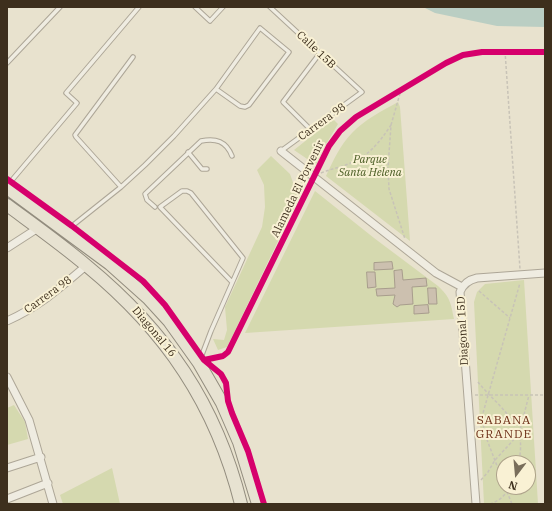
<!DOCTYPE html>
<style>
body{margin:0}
#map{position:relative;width:552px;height:511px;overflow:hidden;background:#e8e2ce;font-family:"IBM Plex Serif",serif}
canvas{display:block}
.frame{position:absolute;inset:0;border:8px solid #3d2f1d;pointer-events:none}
.north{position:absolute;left:496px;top:455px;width:40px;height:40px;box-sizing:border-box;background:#f9f1d4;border:1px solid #aea38b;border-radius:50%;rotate:196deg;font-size:11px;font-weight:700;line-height:16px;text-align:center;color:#3d2f1d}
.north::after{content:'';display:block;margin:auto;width:14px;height:18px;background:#796e5b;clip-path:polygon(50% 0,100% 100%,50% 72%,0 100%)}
</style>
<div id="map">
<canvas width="552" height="511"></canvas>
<div class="frame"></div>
<div class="north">N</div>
</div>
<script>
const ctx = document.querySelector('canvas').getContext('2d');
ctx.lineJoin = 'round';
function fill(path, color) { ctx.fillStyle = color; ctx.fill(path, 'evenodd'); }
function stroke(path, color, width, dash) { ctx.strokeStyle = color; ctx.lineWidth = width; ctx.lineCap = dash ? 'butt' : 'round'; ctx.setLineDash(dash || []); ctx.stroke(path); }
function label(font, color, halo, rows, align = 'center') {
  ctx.font = font + ' "IBM Plex Serif",serif'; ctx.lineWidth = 4; ctx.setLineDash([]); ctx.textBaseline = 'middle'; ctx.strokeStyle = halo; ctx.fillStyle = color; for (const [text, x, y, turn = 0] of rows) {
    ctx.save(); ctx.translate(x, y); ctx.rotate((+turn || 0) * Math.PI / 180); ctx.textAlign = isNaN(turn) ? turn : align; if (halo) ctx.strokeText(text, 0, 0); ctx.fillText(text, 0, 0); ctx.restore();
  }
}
const green = new Path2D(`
 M398,102L400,107L410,241L326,176C333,161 340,145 352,133C364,120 382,111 398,102Z
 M333,119L338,124L325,146L316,165L294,150Z
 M271,156L290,174L296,191L302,181L306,183L227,347L218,350L213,339L224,340L227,330L225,307L262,227L265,207L264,185L257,170Z
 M315,191L374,238L438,286C450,297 451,303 454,319L245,333Z
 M524,280L538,504H484L474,302L477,292L485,284ZM504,463H528V487H504Z
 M14,405L25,422L28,439L7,445V408Z
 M112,468L120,504H63L60,495Z`);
const water = new Path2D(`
 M423,7H545V27L497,26L435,13Z`);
const building = new Path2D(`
 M392,262L393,269L374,270V263Z
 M402,270L403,280L426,278L427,286L412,287L413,304L400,305L397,307L393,304L395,295L377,296L376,289L395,288L394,271Z
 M367,272H375L376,287L368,288Z
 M428,288H436L437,304H429Z
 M428,305L429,313L414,314V306Z`);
const path = new Path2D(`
 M505,51L520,269
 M391,125L401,90
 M321,173C330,169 339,168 348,164C368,157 379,143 391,125L388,168L389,189L405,239
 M479,291L510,318
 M478,382C491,399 512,413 519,435C522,444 520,454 519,463
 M475,395H545
 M481,480L488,472L495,460L519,434L529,395
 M504,484L484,432L483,413L520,283
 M505,487L512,504
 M490,504C499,501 506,495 510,487`);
const service = new Path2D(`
 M195,7L210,21L223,7
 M270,7L362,92L281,151
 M7,63L60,7
 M311,130L283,102L320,53
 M188,152L202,169H207
 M7,186L77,103L66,93L139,7
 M121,187L76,137L75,135L133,57
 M155,207L147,200L145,194L201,141C216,138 226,141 232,156
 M67,230L121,187L145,165L174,136L216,89L260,28L289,52L249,105L245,107L240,106L216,89
 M200,360L211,331L243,258L191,193L187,191H182L160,207L232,282`);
const minor = new Path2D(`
 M281,151L436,273L462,287
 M7,248L38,228
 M7,321C40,306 60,288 87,265
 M7,377L29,420L53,504
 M7,468L41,457
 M7,499L48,483
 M476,504L460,292C463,284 468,280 477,278L545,273`);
const primary = new Path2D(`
 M7,188L110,264L148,298L169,321L199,363L222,403L239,442L258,504
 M7,205C34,225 61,244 87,266C166,331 216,404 241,504`);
const cycleway = new Path2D(`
 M7,179L72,226L143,281L165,305L204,360L221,374L226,383L228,401L232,413L248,451L264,504
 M204,360L223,356L228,352L329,146L340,131L356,117L446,63L463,55L482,52H545`);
const streetNames = [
 ["Calle 15B",316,50,43],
 ["Carrera 98",322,122,-36],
 ["Alameda El Porvenir",298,189,-64],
 ["Carrera 98",48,295,-36],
 ["Diagonal 15D",463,331,-93],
 ["Diagonal 16",154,332,50]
];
const parkNames = [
 ["Parque",370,160],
 ["Santa Helena",370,173]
];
const neighbourhoodNames = [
 ["SABANA",504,421],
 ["GRANDE",504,435]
];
fill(green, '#d5d9af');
fill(water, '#bacec3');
fill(building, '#ccc0af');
stroke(building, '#a89d8d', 1);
stroke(service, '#ada697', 5.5);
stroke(minor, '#ada697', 9);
stroke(primary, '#928c7e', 14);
stroke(path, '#c8c3b7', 1.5, [3, 2]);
stroke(service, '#efece1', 3.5);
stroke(minor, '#efece1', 7);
stroke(primary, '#e7e2d1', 12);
stroke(cycleway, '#d6006c', 6);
label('11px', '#3d2f1d', '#f9f1d4', streetNames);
label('italic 11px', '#485b22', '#f9f1d4', parkNames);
ctx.letterSpacing = '1px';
label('12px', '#6e3119', '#f9f1d4', neighbourhoodNames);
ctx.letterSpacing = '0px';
</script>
